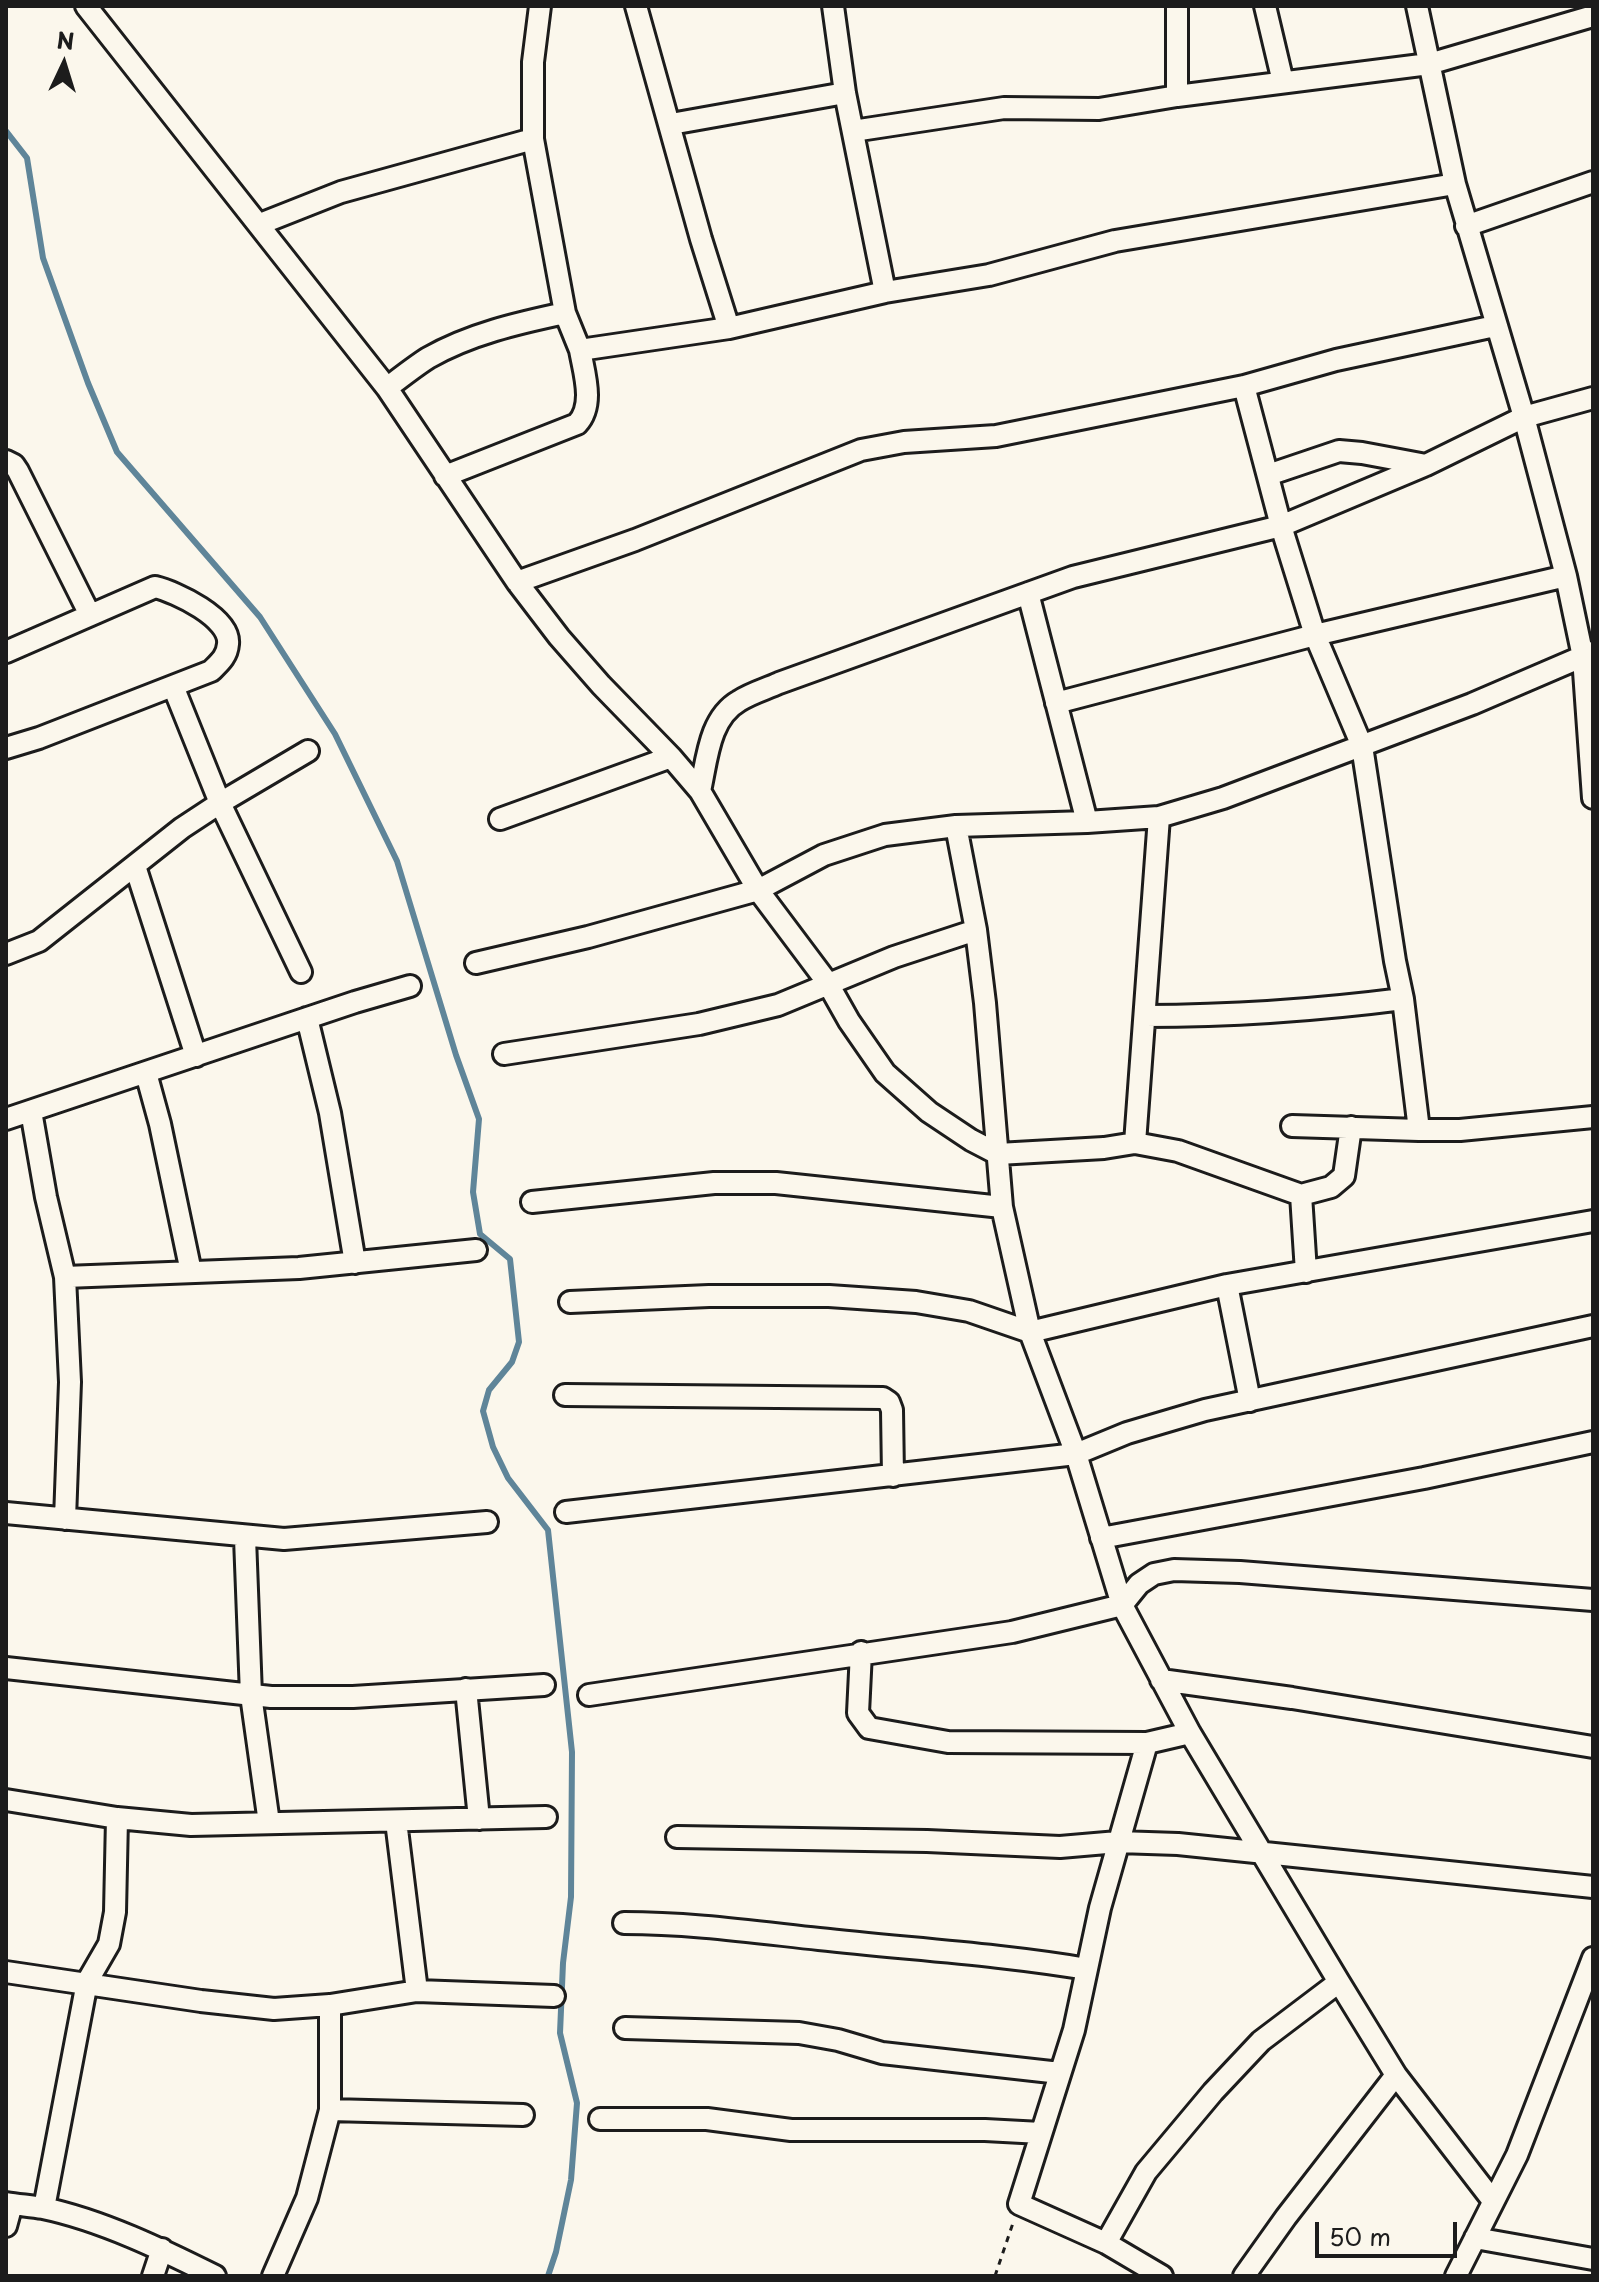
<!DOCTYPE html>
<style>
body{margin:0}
#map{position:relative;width:1599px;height:2282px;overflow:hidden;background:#fbf7ec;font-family:"Playpen Sans",sans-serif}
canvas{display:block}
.frame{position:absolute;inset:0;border:8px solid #1c1c1c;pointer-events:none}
.north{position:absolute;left:24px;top:24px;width:80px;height:80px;-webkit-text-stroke:6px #fbf7ec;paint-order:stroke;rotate:4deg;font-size:22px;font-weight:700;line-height:32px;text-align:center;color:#1c1c1c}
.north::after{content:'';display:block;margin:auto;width:28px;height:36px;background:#1c1c1c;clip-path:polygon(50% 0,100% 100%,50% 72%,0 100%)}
.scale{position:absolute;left:1315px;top:2222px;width:142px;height:36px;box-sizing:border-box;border:4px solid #1c1c1c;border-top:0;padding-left:10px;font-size:24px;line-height:28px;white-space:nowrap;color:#1c1c1c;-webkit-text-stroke:6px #fbf7ec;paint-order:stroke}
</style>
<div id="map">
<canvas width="1599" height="2282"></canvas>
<div class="frame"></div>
<div class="north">N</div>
<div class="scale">50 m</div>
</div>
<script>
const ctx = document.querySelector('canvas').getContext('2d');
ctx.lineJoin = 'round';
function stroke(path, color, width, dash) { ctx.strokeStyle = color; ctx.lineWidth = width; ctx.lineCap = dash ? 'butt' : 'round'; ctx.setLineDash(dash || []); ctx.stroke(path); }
const stream = new Path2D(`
 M6,131L27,158L43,258L88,383L117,452L260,617L335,734L397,861L456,1055L479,1119L473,1192L480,1234L510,1259L519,1342L512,1362L489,1390L483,1411L493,1447L508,1478L548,1530L572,1752L571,1897L563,1963L560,2033L577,2103L571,2180L556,2252L548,2276`);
const path = new Path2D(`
 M995,2276L1013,2223`);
const street = new Path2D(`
 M86,6L387,388L517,582L559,637L601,685L671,757L700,791L758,890L827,982L849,1021L885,1073L929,1112L971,1140L998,1154L1104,1148L1135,1143L1159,817
 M540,6L533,62V139L565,313
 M636,6L701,239L729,328
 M833,6L845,93L885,292
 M1265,6L1283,82
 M1417,6L1455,184L1524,417L1566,576L1583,657L1593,798
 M1177,96V6
 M671,124L845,93
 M853,131L1004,108L1099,109L1177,96L1429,64L1593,16
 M260,224L341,192L533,139
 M1466,226L1593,182
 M1244,386L1281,526L1315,635L1362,746L1395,961L1403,999L1419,1130H1460L1593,1117
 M387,388C400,378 414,367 428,358C470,334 518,323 565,313L580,350L729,328L885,292L989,275L1115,241L1455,184
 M6,461L14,465L18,471L90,615
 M1268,475L1339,451L1362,453L1426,465
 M445,476L577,424C595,405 584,373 580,350
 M517,582L635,540L861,450L904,442L996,436L1244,386L1336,360L1495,326
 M1028,593L1087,822
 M6,652L155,587C176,592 231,618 228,644C227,657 219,663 211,671L39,738L6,748
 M173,686L220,803L301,972
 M1056,703L1315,635L1566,576
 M700,791C707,760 709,718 739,701C751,693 766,689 779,683L1073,577L1281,526L1426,465L1524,417L1593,398
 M500,819L671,757
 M956,826L976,930L985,1003L1002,1207L1030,1332L1076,1454L1122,1605L1190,1733L1339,1982L1396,2075L1493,2201
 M135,866L196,1056
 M6,954L39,941L182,828L220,803L308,751
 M476,963L588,937L758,890L824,855L885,835L956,826L1087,822L1159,817L1223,798L1472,704L1593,652
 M1145,1016C1232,1016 1317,1010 1403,999
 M307,1018L330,1113L355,1263
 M504,1054L699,1024L778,1005L894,957L976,930
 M146,1073L160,1124L191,1272
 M31,1111L46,1197L65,1277L70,1382L65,1519
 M6,1119L355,1002L410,986
 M1292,1126L1419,1130
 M1135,1143L1178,1151L1301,1195L1331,1187L1344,1176L1351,1127
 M1301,1195L1306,1272
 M532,1202L714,1183H776L1002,1207
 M65,1277L299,1268L476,1250
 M1227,1285L1250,1401
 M570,1302L709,1296H829L916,1302L969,1311L1030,1332L1227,1285L1593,1221
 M565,1395L883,1398L889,1402L892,1410L893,1476
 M566,1512L1076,1454L1127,1433L1205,1410L1593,1326
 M6,1513L284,1539L487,1522
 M245,1538L251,1695L269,1823
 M1101,1538L1424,1478L1593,1442
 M861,1652L858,1713L869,1728L948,1742L1147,1743L1190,1733
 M6,1668L271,1697H353L544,1685
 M1161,1680L1292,1698L1593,1747
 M466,1689L479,1819
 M589,1695L1012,1632L1122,1605L1139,1584L1154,1574L1174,1570L1240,1572L1593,1600
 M1147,1743L1100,1908L1074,2030L1019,2204L1106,2243L1162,2276
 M6,1800L117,1818L191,1825L546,1817
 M396,1821L417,1991
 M677,1837L927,1841L1060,1847L1118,1842L1178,1844L1593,1887
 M624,1923C690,1923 754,1932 819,1939C909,1949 998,1954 1087,1969
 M6,1972L201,2001L274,2009L330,2005L417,1991L554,1996
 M625,2028L799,2033L838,2040L882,2053L1060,2073
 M330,2110L523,2115
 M600,2119H707L791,2130H985L1041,2133
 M6,2203C18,2205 31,2206 43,2208C101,2220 163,2250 215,2276
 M44,2208L87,1982L109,1944L115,1912L117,1818
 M6,2226L12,2204
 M1475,2238L1593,2259
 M1106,2243L1146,2172L1213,2092L1261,2041L1339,1982
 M153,2276L162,2249
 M273,2276L307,2198L330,2110V2005
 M1244,2276L1286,2217L1396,2075
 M1456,2276L1517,2155L1593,1958`);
stroke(stream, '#5f8599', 6);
stroke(street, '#1c1c1c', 26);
stroke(path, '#1c1c1c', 3, [6, 6]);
stroke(street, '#fbf7ec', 20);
</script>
